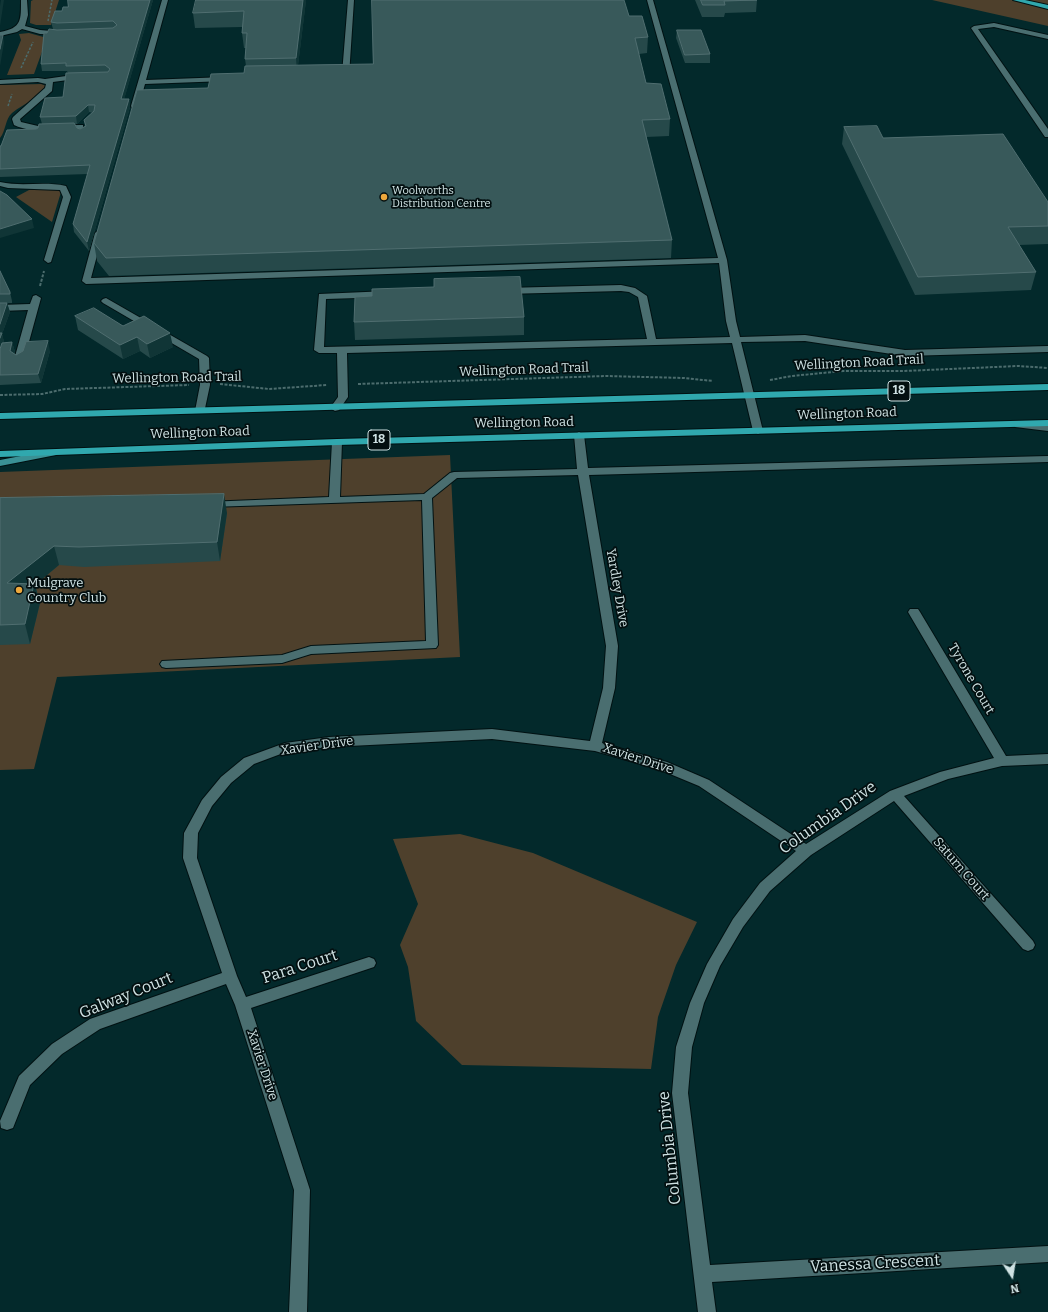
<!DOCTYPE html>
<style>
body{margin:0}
#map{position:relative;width:1048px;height:1312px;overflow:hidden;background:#03292b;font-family:Bitter,serif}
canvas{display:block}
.north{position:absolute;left:992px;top:1256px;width:40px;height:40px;-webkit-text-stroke:3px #030f10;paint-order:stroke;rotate:168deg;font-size:11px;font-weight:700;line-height:16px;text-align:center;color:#cfe2e3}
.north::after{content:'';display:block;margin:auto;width:14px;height:18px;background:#cfe2e3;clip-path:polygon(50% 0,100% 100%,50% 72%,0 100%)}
</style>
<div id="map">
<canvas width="1048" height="1312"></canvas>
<div class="north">N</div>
</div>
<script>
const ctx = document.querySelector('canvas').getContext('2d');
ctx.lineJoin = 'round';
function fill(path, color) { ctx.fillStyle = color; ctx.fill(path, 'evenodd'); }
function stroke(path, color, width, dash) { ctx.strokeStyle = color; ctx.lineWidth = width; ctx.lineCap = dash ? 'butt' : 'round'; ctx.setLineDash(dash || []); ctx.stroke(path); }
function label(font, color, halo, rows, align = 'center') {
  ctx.font = font + ' Bitter,serif'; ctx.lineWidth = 3.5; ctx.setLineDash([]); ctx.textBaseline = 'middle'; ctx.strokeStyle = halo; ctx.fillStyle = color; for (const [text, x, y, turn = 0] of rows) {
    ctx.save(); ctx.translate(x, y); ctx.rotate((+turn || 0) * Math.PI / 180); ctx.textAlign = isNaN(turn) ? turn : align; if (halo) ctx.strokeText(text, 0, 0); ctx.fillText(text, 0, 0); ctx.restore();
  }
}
const green = new Path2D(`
 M33,0H59L51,25H36L30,23L31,1Z
 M932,0H1048V26Z
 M29,33L47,38L34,74L7,75L21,40L19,34Z
 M41,84L47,86C39,99 24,103 12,113C5,119 6,131 0,138V85Z
 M50,189H57L61,192L52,222L16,197L29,190Z
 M450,455L460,657L57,677L34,769L0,770V472Z
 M460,834L533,853L697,922L676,965L658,1017L651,1069L462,1065L416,1021L408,967L400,945L418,904L393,839Z`);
const pathFar1 = new Path2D(`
 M48,21L52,0
 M21,68L33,42
 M8,106L12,94`);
const path = new Path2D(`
 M40,286L44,271
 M770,380L792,376L843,371H904L1018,366L1048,368
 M220,384L269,389L327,385
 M358,384L606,376L684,378L713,381
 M0,395L42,394L65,389L189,385`);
const minor = new Path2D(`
 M21,0H27L28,15L25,26L40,30L62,32L65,34L64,35L40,34L22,29L17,32L0,36V32C22,28 21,20 21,0Z
 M162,0H168L146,80L226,77L230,79L226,81L145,84L139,106L138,108H132L131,106Z
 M348,0H354L349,76L341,78L337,76L342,74Z
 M647,0H653L727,260L736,321L740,337L805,335L905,350L1048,346V352L905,356L805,341L741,342L763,431L758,434L753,431L732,343L347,353L348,397L339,410L335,411L330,408L338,397L337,353H319L314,350L319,294L389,291L394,294L389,297L326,299L324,347L647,339L638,297L629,292L621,291L505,294L500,291L505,288L621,285L635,288L647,296L656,339L730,337L726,321L719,263L86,284L82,281L95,233L99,230L103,233L91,278L718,258Z
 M994,23L1048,35V39L994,27L978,29L1048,129V137H1045L971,28L974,26Z
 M80,74L84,76L83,78L53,82L52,91L20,119L21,122L38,126L80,125H83V129C64,133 31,133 14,125L12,119L13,117L45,88L46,84L38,82L0,84V80L38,78L45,79Z
 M0,182C22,187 44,181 66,186L71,197L51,262L48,263L44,260L63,197L60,190L8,188L0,186Z
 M36,295L41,298L24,360L19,363L16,362L14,360L28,310L0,311V305L30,304L33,296Z
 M106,298L207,356L209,358L210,385L204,413H196L195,411L200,385L199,359L103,303L101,301L103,299Z
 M1019,422L1048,425V431L1015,427L1014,425L1015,423Z
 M579,432L584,435L588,468L1048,456V462L589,475L618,646L615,688L602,743L667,762L709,780L806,844L890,791L940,772L994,758L908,612L910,609H918L920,612L1006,756L1048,754V764L1002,766L948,779L904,796L1033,941L1035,945L1033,949L1028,951L1023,949L894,801L811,855L770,891L743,927L720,966L704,1003L692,1047L688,1093L710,1265L1048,1246V1262L712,1282L716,1312H698L672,1093L676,1047L690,1003L707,964L733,919L760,883L796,851L699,786L658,769L595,751L492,739L329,747L286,752L254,764L231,783L212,806L198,833L197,858L237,976L246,997L369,957L374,959L376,963L374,967L251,1008L310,1190L307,1312H289L294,1190L235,1005L226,984L100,1029L62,1054L30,1085L13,1128L7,1130L1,1128L0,1121L19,1076L52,1044L90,1019L222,973L183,858L184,833L202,800L221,777L244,758L285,743L329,737L492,729L590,741L603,688L606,646L578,475L457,478L432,498L438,645L436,648L311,654L282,663L166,668L162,667L160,664L162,661L282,655L311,646L426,641L422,500L210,507L206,506L205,504L206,502L329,497L332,442L337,439L342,442L340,497L424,494L450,473L454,472L577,469L574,435Z`);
const major = new Path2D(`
 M52,450L57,453L56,455L0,466V460Z`);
const highway = new Path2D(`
 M1013,0H1025L1048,5V9Z
 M1048,384V390L0,419V413Z
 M1048,420V426L337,445L0,457V451L337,439Z`);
const wall = new Path2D(`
 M68,0H153L124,99H129L130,107L89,251L74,232L73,224L88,174L0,177V146L38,128L42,124L40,117L63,97L68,73L67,71H42L41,64L47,33L53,29L51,22L62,11L68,7ZM89,112L93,113L84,120L85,126L80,129L77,128L75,124H77Z
 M306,0L298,65L373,64L629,16L648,37L647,53L639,54L646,83L670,119L669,136L646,137L672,240L671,258L109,276L97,261L94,243L208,88L244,73L246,66L245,59L246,48H244L242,33V27L195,28L193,13Z
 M695,0H757L756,12L725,13L724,17H702Z
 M677,30L710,54V63H685L676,38Z
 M844,127L883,138L1048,202V244L1019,245L1036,272L1031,290L915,295L842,144Z
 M0,271L10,292L12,301V303H7L10,312L2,334L4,342V343L12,342L15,352L14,354L16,355L50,351L41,383L0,385Z
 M75,316L123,326L173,347L150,358L140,351L123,359L78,330Z
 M524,317V335L355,340L354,322Z
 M0,498L227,513L220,561L84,567L59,565L35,585L40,603L30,644L0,645Z`);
const shadedWall = new Path2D(`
 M1,0H4L0,26V6Z
 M150,0H153L122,107L121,99Z
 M303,0H306V1L297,74L296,58Z
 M3,35L4,43L0,66V49Z
 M129,99L130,107L89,251L87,242Z
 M88,105L89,112L77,124L76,116Z
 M32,219L34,228L0,238V229Z
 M7,303L10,312L2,334L4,342L0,354V324Z
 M170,333L173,347L150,358L147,344Z
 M137,337L140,351L123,359L120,345Z
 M48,341L50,351L41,383L38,374Z
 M12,342L15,352L13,361L10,351Z
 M224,494L227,513L220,561L217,542Z
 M54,546L59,565L35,585L40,603L30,644L25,624L7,583Z`);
const building = new Path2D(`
 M68,0H150L121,99H129L87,242L73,224L90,165L0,169V146H1L7,130L36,129L38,128L39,124L74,123L77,128L80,129L86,126L84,120L94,111L95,105H88L76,116L40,117L45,98L63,97L66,73L108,72L110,69L105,65L66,66V63L41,64L44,33H47L49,29L57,30L113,28L117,25L113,21L57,23L51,22L55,11H62L63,7H68Z
 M196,0H303L296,58L245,59L247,33H242L244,11L193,13Z
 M372,0H624L629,16H642L648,37L635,38L646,83L661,84L670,119L642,120L672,240L106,258L94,243L137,90L208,88L211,74L244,73L245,66L373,64Z
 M701,0H757L724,1L725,5H703Z
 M677,30H701L710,54L685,55Z
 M0,35H3L0,49Z
 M877,126L883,138L1003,134L1048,202V226L1008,227L1036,272L918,277L844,127Z
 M0,191L7,195L32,219L0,229Z
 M0,271L10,292V294H0Z
 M520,277L524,317L354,322L355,297L372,296V289L434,287V279Z
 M0,303H7L0,324Z
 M94,308L123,326L144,316L170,333L147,344L137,337L120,345L75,316Z
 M0,333H2L0,338Z
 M48,341L38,374L0,375V349L2,343L12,342L10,351L16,355L23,351L26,342Z
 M224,494L217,542L79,547L54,546L7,583L34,584L25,624L0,625V498Z`);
const markers = [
 [384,197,4,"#eda83c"],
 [19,590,4,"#eda83c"]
];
const farPoinames = [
 ["Woolworths",392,191],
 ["Distribution Centre",392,204]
];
const shields = [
 [899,391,22],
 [379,440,22]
];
const shieldNames = [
 ["18",899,391],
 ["18",379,440]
];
const streetNames = [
 ["Wellington Road Trail",859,363,-3],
 ["Wellington Road Trail",524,370,-2],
 ["Wellington Road Trail",177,378,-1],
 ["Wellington Road",847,414,-2],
 ["Wellington Road",524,423,-1],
 ["Wellington Road",200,433,-2],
 ["Yardley Drive",617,588,80],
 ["Tyrone Court",971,679,60],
 ["Xavier Drive",317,746,-8],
 ["Xavier Drive",638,759,18],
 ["Saturn Court",961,869,49],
 ["Xavier Drive",262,1065,72]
];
const poiNames = [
 ["Mulgrave",27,583],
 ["Country Club",27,598]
];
const nearStreetnames = [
 ["Columbia Drive",828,818,-35],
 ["Para Court",300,967,-18],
 ["Galway Court",126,996,-22],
 ["Columbia Drive",670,1148,-96],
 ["Vanessa Crescent",875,1264,-3]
];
fill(green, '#4e402c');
stroke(minor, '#001112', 2);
stroke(major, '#001112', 2);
stroke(highway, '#001112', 2);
stroke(pathFar1, '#4c6c6d', 1.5, [2.5, 1.5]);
stroke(path, '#4c6c6d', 2, [3, 1.5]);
fill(minor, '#4a6e70');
fill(major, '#3a9195');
fill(highway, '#30a8ae');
fill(wall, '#26494a');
fill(shadedWall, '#103536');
fill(building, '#38595a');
stroke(building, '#506e70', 1);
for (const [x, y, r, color] of markers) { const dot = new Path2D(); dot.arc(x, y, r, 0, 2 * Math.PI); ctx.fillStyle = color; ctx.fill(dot); stroke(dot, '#030f10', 1.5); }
label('11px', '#cfe2e3', '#030f10', farPoinames, 'left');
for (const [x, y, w] of shields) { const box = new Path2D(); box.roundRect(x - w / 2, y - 10, w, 20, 3); ctx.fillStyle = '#030f10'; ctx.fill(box); stroke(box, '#cfe2e3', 1); }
label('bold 12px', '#cfe2e3', null, shieldNames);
label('13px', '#cfe2e3', '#030f10', streetNames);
label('13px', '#cfe2e3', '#030f10', poiNames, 'left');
label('16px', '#cfe2e3', '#030f10', nearStreetnames);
</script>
